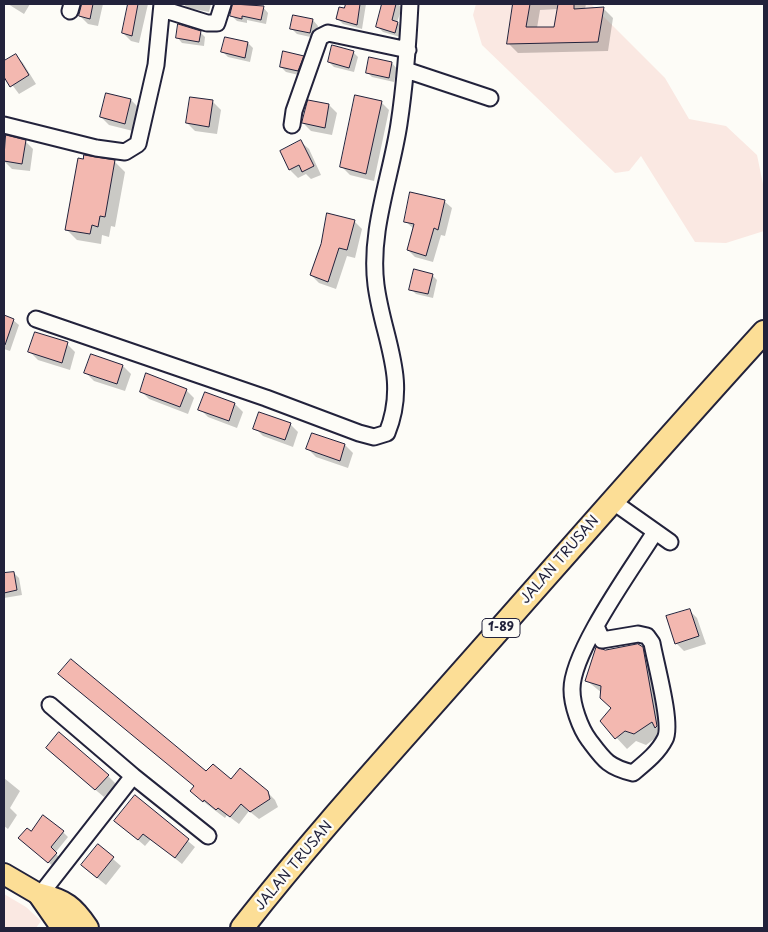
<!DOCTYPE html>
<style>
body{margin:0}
#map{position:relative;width:768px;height:932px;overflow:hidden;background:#fdfcf7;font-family:"Playpen Sans",sans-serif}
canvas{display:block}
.frame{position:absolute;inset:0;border:5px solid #22223b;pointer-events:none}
</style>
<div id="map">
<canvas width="768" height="932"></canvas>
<div class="frame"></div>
</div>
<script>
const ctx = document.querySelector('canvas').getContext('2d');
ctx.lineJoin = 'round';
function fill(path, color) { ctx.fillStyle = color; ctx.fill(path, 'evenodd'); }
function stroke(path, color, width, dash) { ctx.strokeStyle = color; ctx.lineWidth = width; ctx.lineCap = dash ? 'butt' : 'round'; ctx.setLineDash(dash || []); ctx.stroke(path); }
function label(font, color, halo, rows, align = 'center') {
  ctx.font = font + ' "Playpen Sans",sans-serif'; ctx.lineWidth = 5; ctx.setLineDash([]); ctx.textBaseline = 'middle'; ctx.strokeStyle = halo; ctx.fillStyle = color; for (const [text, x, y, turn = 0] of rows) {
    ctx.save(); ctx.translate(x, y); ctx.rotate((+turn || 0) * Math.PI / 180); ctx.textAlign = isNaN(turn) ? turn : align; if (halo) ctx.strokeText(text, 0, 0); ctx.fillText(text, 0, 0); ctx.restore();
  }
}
const built = new Path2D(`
 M476,4H591L665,78L689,119L726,126L757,155L764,189V231L726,243L695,242L641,156L629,171L615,173L482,45L473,15Z
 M4,894L26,907L41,921L36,928H4Z`);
const shadow = new Path2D(`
 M8,4H30L24,14Z
 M83,4H103L98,26L88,24L80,16Z
 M129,4H148L139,43L131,41L123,33Z
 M183,4H211L209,12L188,8Z
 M234,4H252L263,7L268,13L266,24L247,20V23L237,21L232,16Z
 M347,4H366L362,29L343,24L338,19L345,10Z
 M384,4H398L402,8L397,22L403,28L400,37L383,32L378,27Z
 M514,4H586L585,9L603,8L613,18L608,51L518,53L508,43ZM558,9L555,29L537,28L540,10Z
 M313,20L318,26L315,38L297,34L292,29Z
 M200,32L205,37L204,46L182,43L177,37Z
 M248,43L253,48L250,62L228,57L223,52Z
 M353,52L358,57L354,72L334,67L329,62Z
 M15,55L23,63L36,84L19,94L4,74V62Z
 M303,57L308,62L303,76L286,72L281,67Z
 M392,63L397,69L394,82L372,77L367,72Z
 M131,100L139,108L133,131L109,125L101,117Z
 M309,101L329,105L337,113L332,135L311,131L303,123Z
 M213,102L221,110L217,134L195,131L187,123Z
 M381,102L389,110L374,181L350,175L342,167Z
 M7,137L25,141L33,149L30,171L12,169L4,161Z
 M301,142L309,149L321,175L311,179L306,174L298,178L290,170L281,151Z
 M114,161L125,172L115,227L111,226L109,237L102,235L101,244L77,240L66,229Z
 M444,201L452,208L445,236L441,235L433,262L415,257L408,250L414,229L405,221Z
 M354,221L362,229L355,258L347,256L336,289L319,283L311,275Z
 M432,275L437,280L433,298L416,294L411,289Z
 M4,316L13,320L19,325L10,351L4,349Z
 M67,344L75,352L70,370L38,360L30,352Z
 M123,366L131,374L125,391L94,381L86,373Z
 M186,390L194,398L188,414L149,399L141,391Z
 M205,393L235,404L243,412L237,428L208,417L200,409Z
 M290,424L298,432L293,447L263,436L255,428Z
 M313,434L345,445L353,453L348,468L316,457L308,449Z
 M14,573L19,578L22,595L4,598V575Z
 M689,610L697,618L706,644L684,651L676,643Z
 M641,646L652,657L662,733L646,745L636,741L627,749L601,721L612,709L602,693L586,680L605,652Z
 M55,756L108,776L116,784L104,797Z
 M207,773L267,792L275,800L278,807L259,819L249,811L239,824L227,815L225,818L200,799Z
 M4,778L20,791L10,808L17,815L8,829L4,826Z
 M135,797L195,847L182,864L151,839L145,846L123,827Z
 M31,832H63L68,837L55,853L61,859L54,867L25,843Z
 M98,846L121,866L106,885L91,873Z`);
const building = new Path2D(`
 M82,4H93L90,19L79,16Z
 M128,4H138L132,36L122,33Z
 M233,4L264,6L261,20L242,16V19L230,16Z
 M346,4H360L357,25L336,19L339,7L344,8Z
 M382,4H396L392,20L398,22L395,33L376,27Z
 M513,4H530L526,27H554L558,4H574V9L604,7L598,42L507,44Z
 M293,15L313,19L310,33L290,29Z
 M178,24L201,31L199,42L176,38Z
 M225,37L248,42L245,58L221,52Z
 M332,45L354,51L349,68L328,62Z
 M283,51L304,56L298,71L280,67Z
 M16,54L29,75L10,87L4,77V61Z
 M369,57L392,62L389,78L366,73Z
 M106,93L131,99L125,124L100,117Z
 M355,95L382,101L366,174L340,167Z
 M190,97L213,100L209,127L186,123Z
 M308,100L329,104L325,128L302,123Z
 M6,135L26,140L22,164L4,161Z
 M301,140L314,166L302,172L299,165L289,170L280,151Z
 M84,155L115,160L105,217L100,216L98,227L92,225L90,234L65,230L78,158L83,159Z
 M410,192L445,200L438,230L434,228L426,256L407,250L414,224L404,222Z
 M327,213L355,220L347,250L339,248L328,282L310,275L321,244Z
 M414,269L433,274L428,294L409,290Z
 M4,315L14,319L5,345H4Z
 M35,332L68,342L62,363L28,352Z
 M91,354L123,365L117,384L84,373Z
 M146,373L187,389L180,407L140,392Z
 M205,392L235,403L229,421L198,410Z
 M259,412L291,423L285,440L253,429Z
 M312,433L345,444L340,461L306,449Z
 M14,572L17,590L4,593V573Z
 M690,609L699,636L675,644L666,616Z
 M638,644L643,647L657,726L655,728L652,722L634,734L625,731L615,739L600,721L611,708L600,698L601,686L585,681L596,647L605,650Z
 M71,659L206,771L213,764L231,779L240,768L268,791L270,799L250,812L241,804L230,817L218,808L216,810L204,800L203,802L190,791L194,786L58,674Z
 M59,732L109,775L95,790L46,748Z
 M135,795L189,839L175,858L143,834L138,840L114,821Z
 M43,815L64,831L51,847L57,853L48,863L18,838L27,828L31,831Z
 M98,844L114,857L97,878L81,865Z`);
const minor = new Path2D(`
 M162,9L207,23H217L223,4
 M70,11L72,4
 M406,70L490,98
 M4,125L96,148L125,152L138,144L156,65L162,4
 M292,125L294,111L320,37L328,33L408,50
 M36,319L266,398L359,433L374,437L387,433C409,379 383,339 376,285C369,231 391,177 399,124C405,84 408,44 410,4
 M612,501L670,542
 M596,626L602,640L638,634L647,636L652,643C655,661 673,725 665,739C658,753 645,763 633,773C608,767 604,760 589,740C580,728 572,705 572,690C571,652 634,566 655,532
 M50,705L133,776
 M40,895L133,776L208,836`);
const major = new Path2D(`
 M4,874L40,895`);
const highway = new Path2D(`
 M40,895C65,901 73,907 87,928
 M40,895L63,928
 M242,928C311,840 386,758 460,674C561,560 661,445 764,332`);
const shields = [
 [501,628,38]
];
const shieldNames = [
 ["1-89",501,628]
];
const streetNames = [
 ["JALAN TRUSAN",560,560,-49],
 ["JALAN TRUSAN",294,866,-50]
];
fill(built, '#fae8e2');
fill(shadow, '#0003');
fill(building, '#f3b8b0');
stroke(building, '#22223b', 1);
stroke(minor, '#22223b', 19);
stroke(major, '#22223b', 24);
stroke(highway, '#22223b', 26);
stroke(minor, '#fdfcf7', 15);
stroke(major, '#fcde96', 20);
stroke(highway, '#fcde96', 22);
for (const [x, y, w] of shields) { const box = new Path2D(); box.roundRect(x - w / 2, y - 9.5, w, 19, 4); ctx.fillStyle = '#fdfcf7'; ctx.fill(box); stroke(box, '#22223b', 1); }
label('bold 12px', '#22223b', null, shieldNames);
label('14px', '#22223b', '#fdfcf7', streetNames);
</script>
